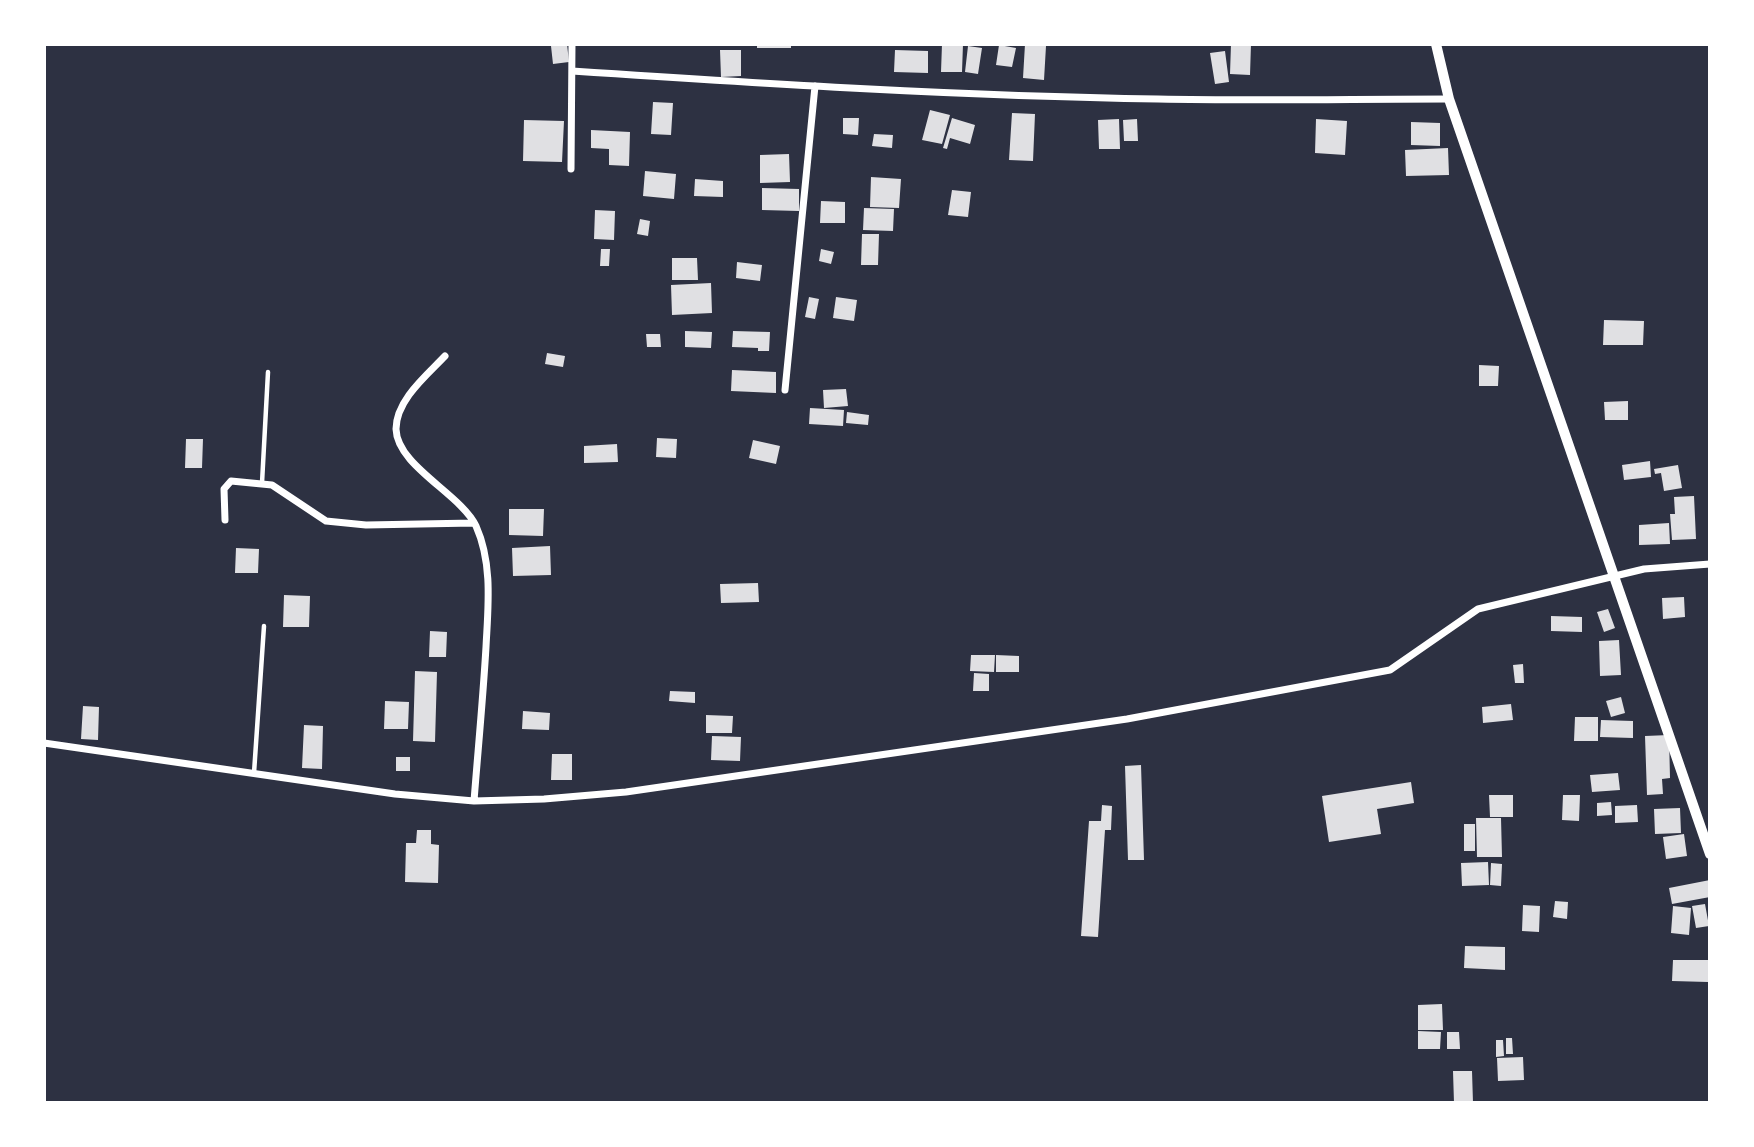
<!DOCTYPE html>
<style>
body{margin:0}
#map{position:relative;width:1754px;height:1147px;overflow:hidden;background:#2d3142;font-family:"Golos Text",sans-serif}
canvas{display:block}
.frame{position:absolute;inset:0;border:46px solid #fff;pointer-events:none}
</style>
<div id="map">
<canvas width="1754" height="1147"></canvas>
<div class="frame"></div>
</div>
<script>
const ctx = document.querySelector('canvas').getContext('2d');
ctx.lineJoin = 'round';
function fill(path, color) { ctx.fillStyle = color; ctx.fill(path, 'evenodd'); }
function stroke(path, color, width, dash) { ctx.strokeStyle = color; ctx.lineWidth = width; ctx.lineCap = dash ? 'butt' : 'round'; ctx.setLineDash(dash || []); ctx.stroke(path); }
const building = new Path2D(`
 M567,44L569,62L553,64L551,46Z
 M757,44H791V48H757Z
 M942,44H963L962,72H941Z
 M1025,44L1046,46L1044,80L1023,78Z
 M1231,44H1251L1250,75L1230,74Z
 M999,45L1016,48L1012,67L996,65Z
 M968,46L982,48L978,74L965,72Z
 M720,50H741V76L721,77Z
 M895,50L928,51V73L894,72Z
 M1225,51L1229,82L1215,84L1210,53Z
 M653,102L673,103L671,135L651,134Z
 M930,110L950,115L942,144L922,140Z
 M1012,113L1035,114L1033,161L1009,160Z
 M843,118H859L858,135L843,134Z
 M952,118L975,125L970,144L950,138L947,149L943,148Z
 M1119,119L1120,149H1099L1098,120Z
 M1137,119L1138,141H1124L1123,120Z
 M1316,119L1347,121L1345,155L1315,153Z
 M524,120L564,121L562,162L523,161Z
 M1411,122L1440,123V146L1411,145Z
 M591,130L630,132L629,166L609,165V149L591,148Z
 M874,134L893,135L892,148L872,146Z
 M1448,148L1449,175L1406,176L1405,150Z
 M789,154L790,182L760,183V155Z
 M645,171L676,174L674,199L643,196Z
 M871,177L901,179L899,208L870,207Z
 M695,179L723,181V197L694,196Z
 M762,188L799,189V211L762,210Z
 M952,190L971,192L968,217L948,215Z
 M821,201L845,202V223H820Z
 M864,208L894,209L893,231L863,230Z
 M595,210L615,211L614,240L594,239Z
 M640,219L650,221L648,236L637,234Z
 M862,234H879L878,265H861Z
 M601,249H610L609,266H600Z
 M821,249L834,252L831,264L819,261Z
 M672,258H697L698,280H672Z
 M737,262L762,265L760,281L736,278Z
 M711,283L712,313L672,315L671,285Z
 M809,297L819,299L815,319L805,317Z
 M836,297L857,300L854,321L833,318Z
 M1604,320L1644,321L1643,345H1603Z
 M685,331L712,332L711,348L685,347Z
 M733,331L770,332L769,351H758V348L732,347Z
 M646,334H660L661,347H647Z
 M547,353L565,356L563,367L545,364Z
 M1479,365L1499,366L1498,386H1479Z
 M732,370L776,372V393L731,391Z
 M846,389L848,406L824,408L823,390Z
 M1628,401V420H1605L1604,402Z
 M810,408L844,410L843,426L809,424Z
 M847,412L869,415L868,425L846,423Z
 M657,438L677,439L676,458L656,457Z
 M186,439H203L202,468H185Z
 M753,440L780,446L776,464L749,458Z
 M617,444L618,462L584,463V446Z
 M1650,461L1651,477L1624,480L1622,465Z
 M1678,465L1682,488L1664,491L1661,473L1655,474L1654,469Z
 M1694,496L1696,539L1672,540L1670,514H1675L1674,497Z
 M509,509H544L543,536L509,535Z
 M1669,523L1670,544L1639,545V525Z
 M550,546L551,575L513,576L512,548Z
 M236,548L259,549L258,573H235Z
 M758,583L759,602L721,603L720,584Z
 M284,595L310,596L309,627H283Z
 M1684,597L1685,617L1663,619L1662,598Z
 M1608,609L1615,628L1604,632L1597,612Z
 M1551,616L1582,617V632L1551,631Z
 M430,631L447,632L446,657H429Z
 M1619,640L1621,675L1600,676L1599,641Z
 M971,655H995L994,672L970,671Z
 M996,655L1019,656V672H996Z
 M1523,664L1524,683H1515L1513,665Z
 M415,671L437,672L435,742L413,741Z
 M974,673L989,674V691H973Z
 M670,691L695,692V703L669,701Z
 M1621,697L1625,713L1611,717L1606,701Z
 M385,701L409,702L408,729H384Z
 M1511,704L1513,720L1483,723L1482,707Z
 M83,706L99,707L98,740L81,739Z
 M523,711L550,713L549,730L522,729Z
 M706,715L733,716L732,733H706Z
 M1575,717H1598V741H1574Z
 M1601,720L1633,721V738L1600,737Z
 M304,725L323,726L322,769L302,768Z
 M1669,735L1670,778L1662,779L1663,794L1647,795L1645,736Z
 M712,736L741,737L740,761L711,760Z
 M552,754H572V780H551Z
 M396,757H410V771H396Z
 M1141,765L1144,860H1128L1125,766Z
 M1618,773L1620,790L1592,792L1590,775Z
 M1411,782L1414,803L1377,809L1381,834L1329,842L1322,796Z
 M1489,795H1513V817H1490Z
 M1563,795H1580L1579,821L1562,820Z
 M1611,802L1612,815L1597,816V803Z
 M1102,805L1112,806L1111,830H1105L1098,937L1081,936L1089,821H1101Z
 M1637,805L1638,822L1615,823V806Z
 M1680,808L1681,833L1655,834L1654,809Z
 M1476,818H1501L1502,857H1477Z
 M1464,824H1475V851H1464Z
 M417,830H431V844L439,845L438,883L405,882L406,843H416Z
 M1684,834L1687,856L1666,859L1663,837Z
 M1488,862L1489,885L1462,886L1461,863Z
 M1491,863L1502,864L1501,886L1490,885Z
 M1710,880V897L1672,904L1669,888Z
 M1555,901L1568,902L1567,919L1553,917Z
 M1705,904L1709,926L1696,928L1692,906Z
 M1523,905L1540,906L1539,932L1522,931Z
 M1673,906L1691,908L1689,935L1671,933Z
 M1465,946L1505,947V970L1464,968Z
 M1673,960H1709L1708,982L1672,981Z
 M1442,1004L1443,1030H1418V1005Z
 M1418,1031L1441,1032L1440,1049H1418Z
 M1447,1032H1459L1460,1049H1447Z
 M1506,1038H1512L1513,1054H1506Z
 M1496,1040H1503L1504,1056L1496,1057Z
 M1523,1057L1524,1080L1498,1081L1497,1058Z
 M1453,1071H1472L1473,1103H1454Z`);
const service = new Path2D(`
 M262,483L268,372
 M254,773L264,626`);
const minor = new Path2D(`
 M572,71C767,84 963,96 1158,99C1255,101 1352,99 1449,99
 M571,169L572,44
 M445,356C427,375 396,400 396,429C397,466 461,494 476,526C493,564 488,607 486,647C483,698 478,750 474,801
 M785,390L815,86
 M225,520L224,489L231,481L272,485L326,521L366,525L474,523
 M44,743L395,794L474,801L544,799L626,792L1127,719L1390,670L1478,609L1644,569L1710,564`);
const tertiary = new Path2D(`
 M1436,44L1449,99L1710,854`);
fill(building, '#e0e0e3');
stroke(service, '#fff', 4.5);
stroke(minor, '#fff', 7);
stroke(tertiary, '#fff', 10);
</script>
